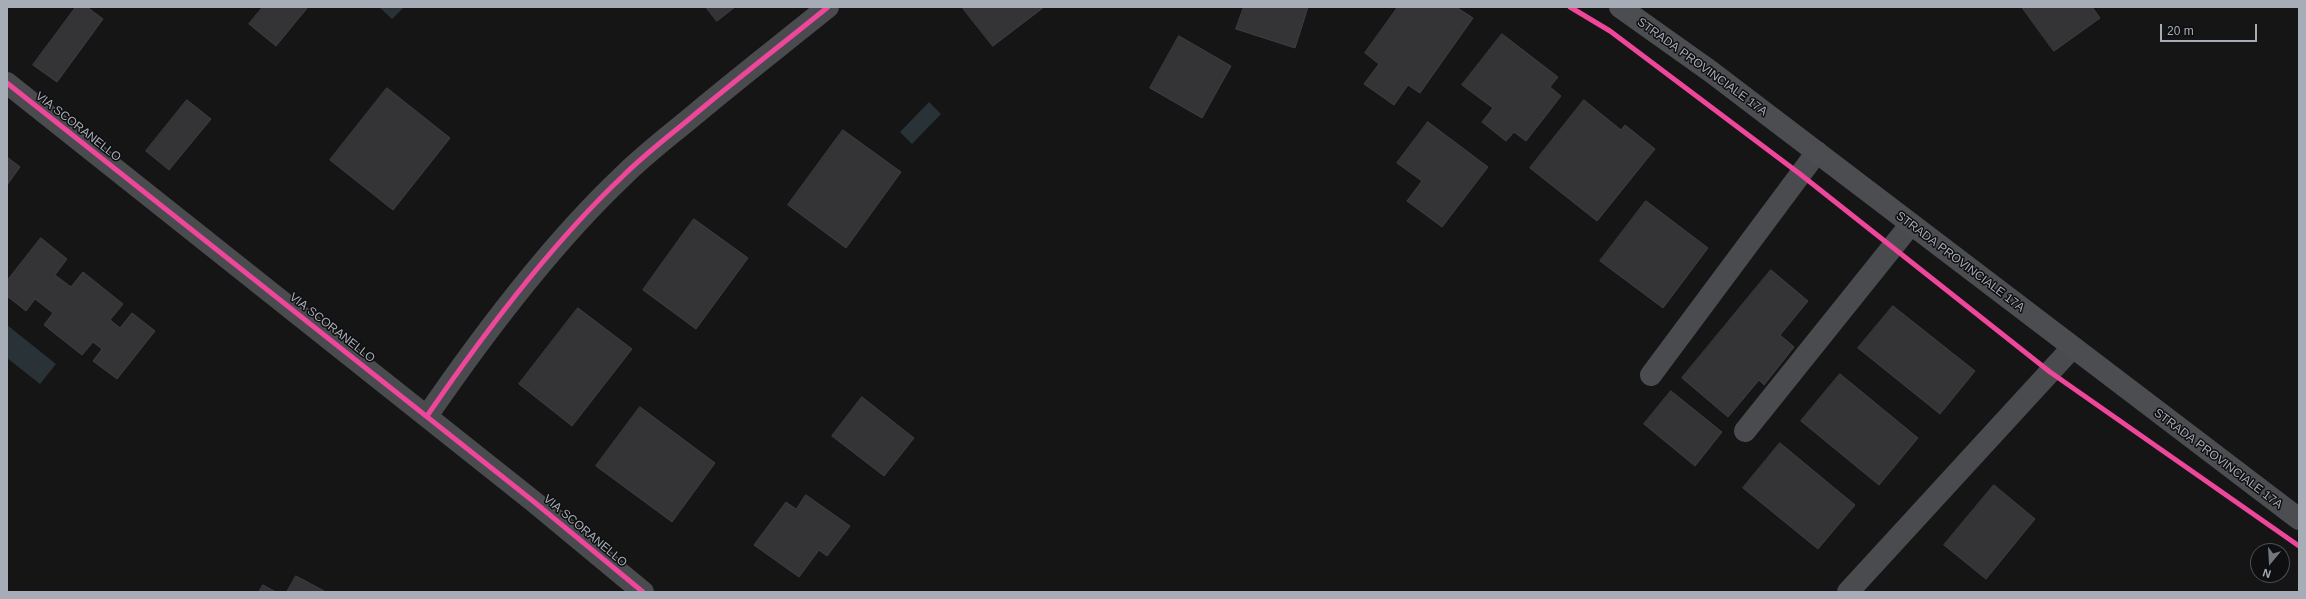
<!DOCTYPE html>
<style>
body{margin:0}
#map{position:relative;width:2306px;height:599px;overflow:hidden;background:#151515;font-family:Helvetica,sans-serif}
canvas{display:block}
.frame{position:absolute;inset:0;border:8px solid #a6adb6;pointer-events:none}
.north{position:absolute;left:2250px;top:543px;width:40px;height:40px;box-sizing:border-box;background:#0f0f11;border:1px solid #4b4e53;border-radius:50%;rotate:198deg;font-size:11px;font-weight:700;line-height:16px;text-align:center;color:#a6adb6}
.north::after{content:'';display:block;margin:auto;width:14px;height:18px;background:#73787e;clip-path:polygon(50% 0,100% 100%,50% 72%,0 100%)}
.scale{position:absolute;left:2160px;top:24px;width:97px;height:18px;box-sizing:border-box;border:2px solid #a6adb6;border-top:0;padding-left:5px;font-size:12px;line-height:14px;white-space:nowrap;color:#a6adb6;-webkit-text-stroke:3px #0f0f11;paint-order:stroke}
</style>
<div id="map">
<canvas width="2306" height="599"></canvas>
<div class="frame"></div>
<div class="north">N</div>
<div class="scale">20 m</div>
</div>
<script>
const ctx = document.querySelector('canvas').getContext('2d');
ctx.lineJoin = 'round';
function fill(path, color) { ctx.fillStyle = color; ctx.fill(path, 'evenodd'); }
function stroke(path, color, width, dash) { ctx.strokeStyle = color; ctx.lineWidth = width; ctx.lineCap = dash ? 'butt' : 'round'; ctx.setLineDash(dash || []); ctx.stroke(path); }
function label(font, color, halo, rows, align = 'center') {
  ctx.font = font + ' Helvetica,sans-serif'; ctx.lineWidth = 3; ctx.setLineDash([]); ctx.textBaseline = 'middle'; ctx.strokeStyle = halo; ctx.fillStyle = color; for (const [text, x, y, turn = 0] of rows) {
    ctx.save(); ctx.translate(x, y); ctx.rotate((+turn || 0) * Math.PI / 180); ctx.textAlign = isNaN(turn) ? turn : align; if (halo) ctx.strokeText(text, 0, 0); ctx.fillText(text, 0, 0); ctx.restore();
  }
}
const water = new Path2D(`
 M379,7H404L392,19Z
 M929,102L941,114L912,144L900,132Z
 M7,325L56,364L40,384L7,358Z`);
const building = new Path2D(`
 M76,7H87L103,19L57,82L33,65Z
 M263,7H308L276,46L249,24Z
 M706,7H735L717,21Z
 M962,7H1044L993,46Z
 M1244,7H1308L1295,48L1236,29Z
 M1398,7H1456L1473,18L1420,93L1408,85L1394,105L1364,84L1379,64L1365,53Z
 M2022,7H2092L2100,18L2054,51Z
 M1502,34L1558,77L1550,87L1561,96L1526,141L1514,132L1506,141L1482,122L1493,108L1462,85Z
 M1179,36L1231,66L1202,118L1150,88Z
 M387,88L450,138L393,210L330,160Z
 M187,100L211,119L169,170L146,151Z
 M1584,100L1621,130L1625,125L1655,149L1597,221L1530,168Z
 M1428,122L1488,167L1442,227L1407,201L1422,181L1397,163Z
 M843,130L901,172L846,248L788,205Z
 M7,157L20,167L7,185Z
 M1646,201L1708,248L1663,308L1600,261Z
 M694,219L748,258L696,329L643,290Z
 M41,238L67,259L55,275L71,287L83,272L123,304L110,320L120,328L132,313L155,331L117,379L93,361L102,349L93,342L82,355L44,325L53,313L35,299L26,311L7,296V281Z
 M1771,270L1808,301L1780,335L1794,347L1764,385L1759,380L1728,417L1682,378Z
 M1893,306L1975,371L1940,414L1858,348Z
 M578,308L632,349L572,426L519,384Z
 M1840,374L1918,438L1879,485L1801,421Z
 M1671,391L1722,432L1695,466L1644,424Z
 M862,397L914,438L884,476L832,436Z
 M640,407L715,463L672,522L596,466Z
 M1780,443L1855,505L1818,549L1743,488Z
 M1994,485L2035,519L1986,579L1944,545Z
 M806,495L850,526L827,556L819,550L799,577L754,545L786,502L796,509Z
 M296,576L326,592H287Z
 M263,585L276,592H259Z`);
const minor = new Path2D(`
 M7,83L533,501L643,592
 M1651,375L1817,152
 M427,416C484,333 550,245 623,176C643,156 665,139 687,121C733,82 781,45 828,7
 M1745,431L1911,224
 M1848,592L2072,348`);
const major = new Path2D(`
 M1620,7L1710,71L2299,519`);
const cycleway = new Path2D(`
 M1570,7L1610,31L1800,174L2050,372L2299,546
 M7,83L533,501L643,592
 M427,416C484,333 550,245 623,176C643,156 665,139 687,121C733,82 781,45 828,7`);
const streetNames = [
 ["STRADA PROVINCIALE 17A",1702,67,36],
 ["VIA SCORANELLO",78,127,38],
 ["STRADA PROVINCIALE 17A",1960,262,37],
 ["VIA SCORANELLO",332,328,38],
 ["STRADA PROVINCIALE 17A",2218,459,37],
 ["VIA SCORANELLO",585,531,40]
];
fill(water, '#293236');
fill(building, '#343436');
stroke(building, '#3d3f41', 1);
stroke(minor, '#494b4e', 22);
stroke(major, '#4b4d50', 22);
stroke(cycleway, '#ed469a', 5);
label('12px', '#a6adb6', '#0f0f11', streetNames);
</script>
